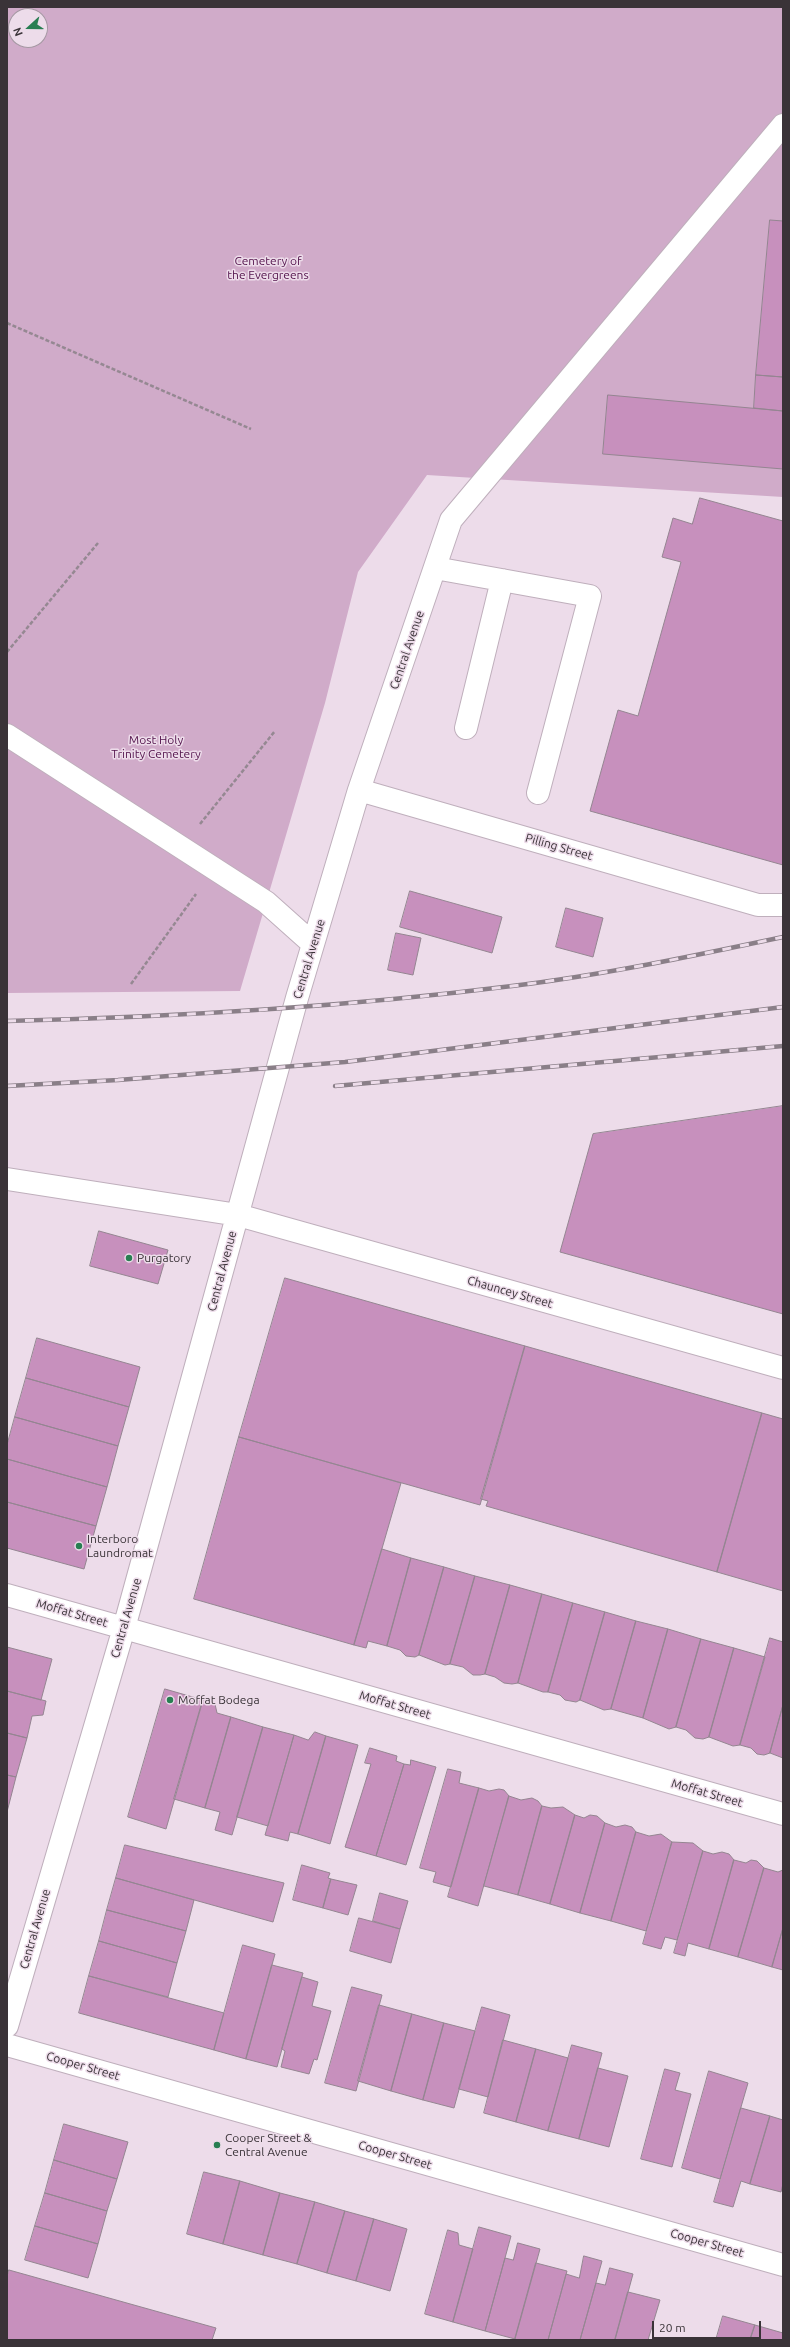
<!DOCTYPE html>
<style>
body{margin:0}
#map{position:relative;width:790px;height:2347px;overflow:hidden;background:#eddcea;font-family:Ubuntu,sans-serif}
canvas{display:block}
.frame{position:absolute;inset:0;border:8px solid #3a3338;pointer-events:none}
.north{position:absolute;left:8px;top:8px;width:40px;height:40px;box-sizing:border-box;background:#eddcea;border:1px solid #a598a3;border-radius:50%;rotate:249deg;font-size:11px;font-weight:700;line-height:16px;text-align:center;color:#3a3338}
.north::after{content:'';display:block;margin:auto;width:14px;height:18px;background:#287e52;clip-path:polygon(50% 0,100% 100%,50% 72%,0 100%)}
.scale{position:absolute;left:652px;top:2321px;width:109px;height:18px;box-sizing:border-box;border:2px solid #3a3338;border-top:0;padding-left:5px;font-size:12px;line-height:14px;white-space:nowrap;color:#3a3338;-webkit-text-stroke:3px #eddcea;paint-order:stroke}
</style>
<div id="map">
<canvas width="790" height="2347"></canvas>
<div class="frame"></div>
<div class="north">N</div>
<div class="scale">20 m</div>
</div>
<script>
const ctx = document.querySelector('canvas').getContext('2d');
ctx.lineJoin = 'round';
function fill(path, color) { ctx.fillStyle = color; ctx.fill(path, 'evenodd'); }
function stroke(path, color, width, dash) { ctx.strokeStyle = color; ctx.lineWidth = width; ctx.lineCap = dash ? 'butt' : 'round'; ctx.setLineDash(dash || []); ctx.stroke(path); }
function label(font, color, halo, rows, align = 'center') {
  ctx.font = font + ' Ubuntu,sans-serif'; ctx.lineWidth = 3; ctx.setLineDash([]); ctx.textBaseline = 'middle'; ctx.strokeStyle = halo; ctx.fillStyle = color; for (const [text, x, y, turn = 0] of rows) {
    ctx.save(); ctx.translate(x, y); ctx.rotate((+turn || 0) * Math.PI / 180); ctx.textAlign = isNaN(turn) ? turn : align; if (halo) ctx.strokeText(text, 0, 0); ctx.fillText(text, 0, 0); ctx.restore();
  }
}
const green = new Path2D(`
 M7,7H783V497L427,475L358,572L325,703L240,991L7,993ZM16,16H40V40H16Z`);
const building = new Path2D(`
 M770,220L783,221V377L756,375Z
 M756,375L783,377V411L754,408Z
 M608,395L783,411V469L603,454Z
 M700,498L783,521V865L590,811L618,710L638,716L681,562L662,557L673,518L692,524Z
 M410,891L502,917L492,953L400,927Z
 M566,908L603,918L593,957L556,947Z
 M396,933L421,938L413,975L388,970Z
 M783,1106V1314L560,1252L593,1134Z
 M99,1231L168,1250L158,1284L90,1266Z
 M285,1278L525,1346L480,1505L239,1437Z
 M37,1338L140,1367L129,1407L26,1378Z
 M525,1346L762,1413L717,1572L486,1506L488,1501L481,1499Z
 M26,1378L129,1407L118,1446L15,1417Z
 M762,1413L783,1419V1591L717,1572Z
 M15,1417L118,1446L107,1487L7,1459V1445Z
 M239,1437L401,1483L354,1645L194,1599Z
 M7,1459L107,1487L96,1526L7,1502Z
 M7,1502L96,1526L84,1569L7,1548Z
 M382,1549L411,1558L387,1646L368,1641L366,1648L354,1645Z
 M411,1558L444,1567L419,1655L415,1657L406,1656L400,1650L387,1646Z
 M444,1567L475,1576L450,1664L445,1665L419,1655Z
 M475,1576L510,1585L485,1674L480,1675H473L463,1667L450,1664Z
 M510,1585L542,1594L518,1683L512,1684L504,1683L495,1677L485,1674Z
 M542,1594L573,1603L548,1692H543L518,1683Z
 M573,1603L605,1612L580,1700L576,1702L565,1700L560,1695L548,1692Z
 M605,1612L636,1621L611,1709L604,1710L580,1700Z
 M636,1621L668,1629L643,1718L611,1709Z
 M668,1629L701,1639L676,1727L669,1729L643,1718Z
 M770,1638L783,1642V1705L770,1753L764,1755L757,1754L751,1748L740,1745Z
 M701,1639L734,1648L709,1737L703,1739L695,1738L686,1730L676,1727Z
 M7,1647L52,1659L41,1700L7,1691Z
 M734,1648L765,1657L740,1745L733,1746L709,1737Z
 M165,1689L203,1700L166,1829L128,1817Z
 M7,1691L46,1701L43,1715L32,1716L27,1738L7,1733Z
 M203,1700L215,1704L217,1713L231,1717L205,1808L174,1799Z
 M783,1705V1758L770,1753Z
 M231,1717L263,1727L232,1835L215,1830L220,1812L205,1808Z
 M263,1727L294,1735L268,1826L237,1817Z
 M315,1732L326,1736L298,1834L290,1832L288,1841L265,1835L294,1735L308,1740Z
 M7,1733L27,1738L16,1777L7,1775Z
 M326,1736L358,1745L330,1844L298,1834Z
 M370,1748L397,1756L396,1761L404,1764L376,1856L345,1847L371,1764L365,1763Z
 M411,1760L436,1767L406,1865L376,1856L404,1764L410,1765Z
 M448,1769L461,1772L459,1783L479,1788L451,1887L433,1882L436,1872L420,1868Z
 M7,1775L16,1777L7,1812Z
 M479,1788L489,1791L499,1789L504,1790L509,1796L478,1906L448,1897Z
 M509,1796L521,1800L532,1798L538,1801L542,1806L518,1895L484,1886Z
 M542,1806L551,1808L563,1807L575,1815L550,1904L518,1895Z
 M575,1815L584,1818L590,1815L597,1816L605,1823L580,1913L550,1904Z
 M605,1823L616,1827L625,1825L632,1827L636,1832L611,1921L580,1913Z
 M636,1832L649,1836L661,1834L672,1842L646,1931L611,1921Z
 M672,1842L693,1843L703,1851L677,1940L665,1937L661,1949L643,1944Z
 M125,1845L284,1883L273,1922L116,1878Z
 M703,1851L713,1854L722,1852L729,1854L734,1860L709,1949L688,1943L685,1956L674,1953Z
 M734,1860L746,1863L751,1860L757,1861L764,1868L738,1957L709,1949Z
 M302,1865L330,1873L328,1878L331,1879L323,1908L293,1900Z
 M764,1868L778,1872L783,1870V1928L772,1967L738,1957Z
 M116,1878L194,1900L186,1931L107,1910Z
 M331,1879L357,1885L348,1915L323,1908Z
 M380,1893L408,1901L400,1929L373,1921Z
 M107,1910L186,1931L177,1963L99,1941Z
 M359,1918L400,1929L391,1963L350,1951Z
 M783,1928V1970L772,1967Z
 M99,1941L177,1963L168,1997L89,1976Z
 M243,1945L275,1954L246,2059L214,2050Z
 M272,1965L303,1973L277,2067L246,2059Z
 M89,1976L224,2013L214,2050L79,2013Z
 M302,1977L318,1982L312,2006L331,2011L317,2060L314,2059L309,2074L281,2067L285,2051L282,2049Z
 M352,1987L382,1995L356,2091L325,2083Z
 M379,2005L412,2014L391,2091L358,2081Z
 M482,2007L510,2015L488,2097L459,2089Z
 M412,2014L444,2023L423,2100L391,2091Z
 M444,2023L475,2031L454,2108L423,2100Z
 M503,2040L536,2049L516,2122L484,2113Z
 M572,2045L602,2053L579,2139L548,2131Z
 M536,2049L568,2058L548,2131L516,2122Z
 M598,2068L628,2076L609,2147L579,2139Z
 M665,2069L680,2073L675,2090L691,2094L672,2167L641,2159Z
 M709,2071L748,2083L720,2179L682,2168Z
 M741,2108L770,2116L750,2184L741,2181L733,2207L714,2202Z
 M770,2116L783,2120V2184L781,2192L750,2184Z
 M64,2124L128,2142L117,2179L54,2160Z
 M54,2160L117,2179L107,2211L45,2193Z
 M204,2172L240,2181L223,2244L187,2234Z
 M240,2181L280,2193L263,2255L223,2244Z
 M45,2193L107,2211L98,2244L35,2226Z
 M280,2193L315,2202L297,2264L263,2255Z
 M315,2202L345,2211L327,2273L297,2264Z
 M345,2211L374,2219L356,2281L327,2273Z
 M374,2219L407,2229L390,2291L356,2281Z
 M35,2226L98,2244L88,2278L25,2260Z
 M479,2227L511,2236L485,2331L453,2322Z
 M448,2230L458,2233L459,2245L473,2249L453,2322L425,2314Z
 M518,2243L540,2249L515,2339L485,2331L505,2258L513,2260Z
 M584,2256L602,2261L580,2340H548L566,2274L579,2278Z
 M536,2263L567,2271L548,2340H518L515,2339Z
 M610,2268L633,2274L615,2340H580L596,2283L605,2285Z
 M9,2270L216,2328L212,2340H7V2277Z
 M628,2292L660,2300L648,2340H615Z
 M723,2316L755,2325L750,2340H716Z
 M755,2325L783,2333V2340H750Z`);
const path = new Path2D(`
 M7,323L251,429
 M7,652L98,543
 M200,824L275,731
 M131,984L196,894`);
const minor = new Path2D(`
 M435,568L590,596L538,793
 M466,728L502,580
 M7,735L266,902L313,944
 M359,790L758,905H783
 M7,1179L238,1215L783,1368
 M7,1595L783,1814
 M7,2026L124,1628L297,998L359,790L451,520L783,125`);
const major = new Path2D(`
 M7,2045L783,2265`);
const rail = new Path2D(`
 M7,1021C176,1017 344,1007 512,986C603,975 693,956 783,937
 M7,1086L118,1080L345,1062L783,1007
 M335,1086L783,1046`);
const markers = [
 [129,1258,4,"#287e52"],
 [79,1546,4,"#287e52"],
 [170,1700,4,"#287e52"],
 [217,2145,4,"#287e52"]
];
const parkNames = [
 ["Cemetery of",268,261],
 ["the Evergreens",268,275],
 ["Most Holy",156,740],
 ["Trinity Cemetery",156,754]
];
const streetNames = [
 ["Central Avenue",407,650,-71],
 ["Pilling Street",559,847,16],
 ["Central Avenue",309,959,-73],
 ["Central Avenue",222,1271,-75],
 ["Chauncey Street",510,1292,16],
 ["Moffat Street",72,1613,16],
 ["Central Avenue",126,1618,-74],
 ["Moffat Street",395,1705,16],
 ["Moffat Street",707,1793,16],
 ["Central Avenue",35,1929,-74],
 ["Cooper Street",83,2066,16],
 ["Cooper Street",395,2155,16],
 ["Cooper Street",707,2243,16]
];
const poiNames = [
 ["Purgatory",137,1258],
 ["Interboro",87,1539],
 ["Laundromat",87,1553],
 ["Moffat Bodega",178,1700],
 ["Cooper Street &",225,2138],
 ["Central Avenue",225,2152]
];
fill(green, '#d0abc9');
fill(building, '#c790bd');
stroke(building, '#948591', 1);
stroke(minor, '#bfafbc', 24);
stroke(major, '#bfafbc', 24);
stroke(path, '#958892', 2.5, [4, 2]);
stroke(minor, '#fff', 22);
stroke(major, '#fff', 22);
stroke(rail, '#8a7f88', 4.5);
stroke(rail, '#eddcea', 3, [9]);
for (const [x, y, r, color] of markers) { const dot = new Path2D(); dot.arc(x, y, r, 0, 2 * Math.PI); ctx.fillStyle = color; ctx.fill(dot); stroke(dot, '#eddcea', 1.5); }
label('12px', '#52124b', '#eddcea', parkNames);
label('12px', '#3a3338', '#eddcea', streetNames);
label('12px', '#3a3338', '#eddcea', poiNames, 'left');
</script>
